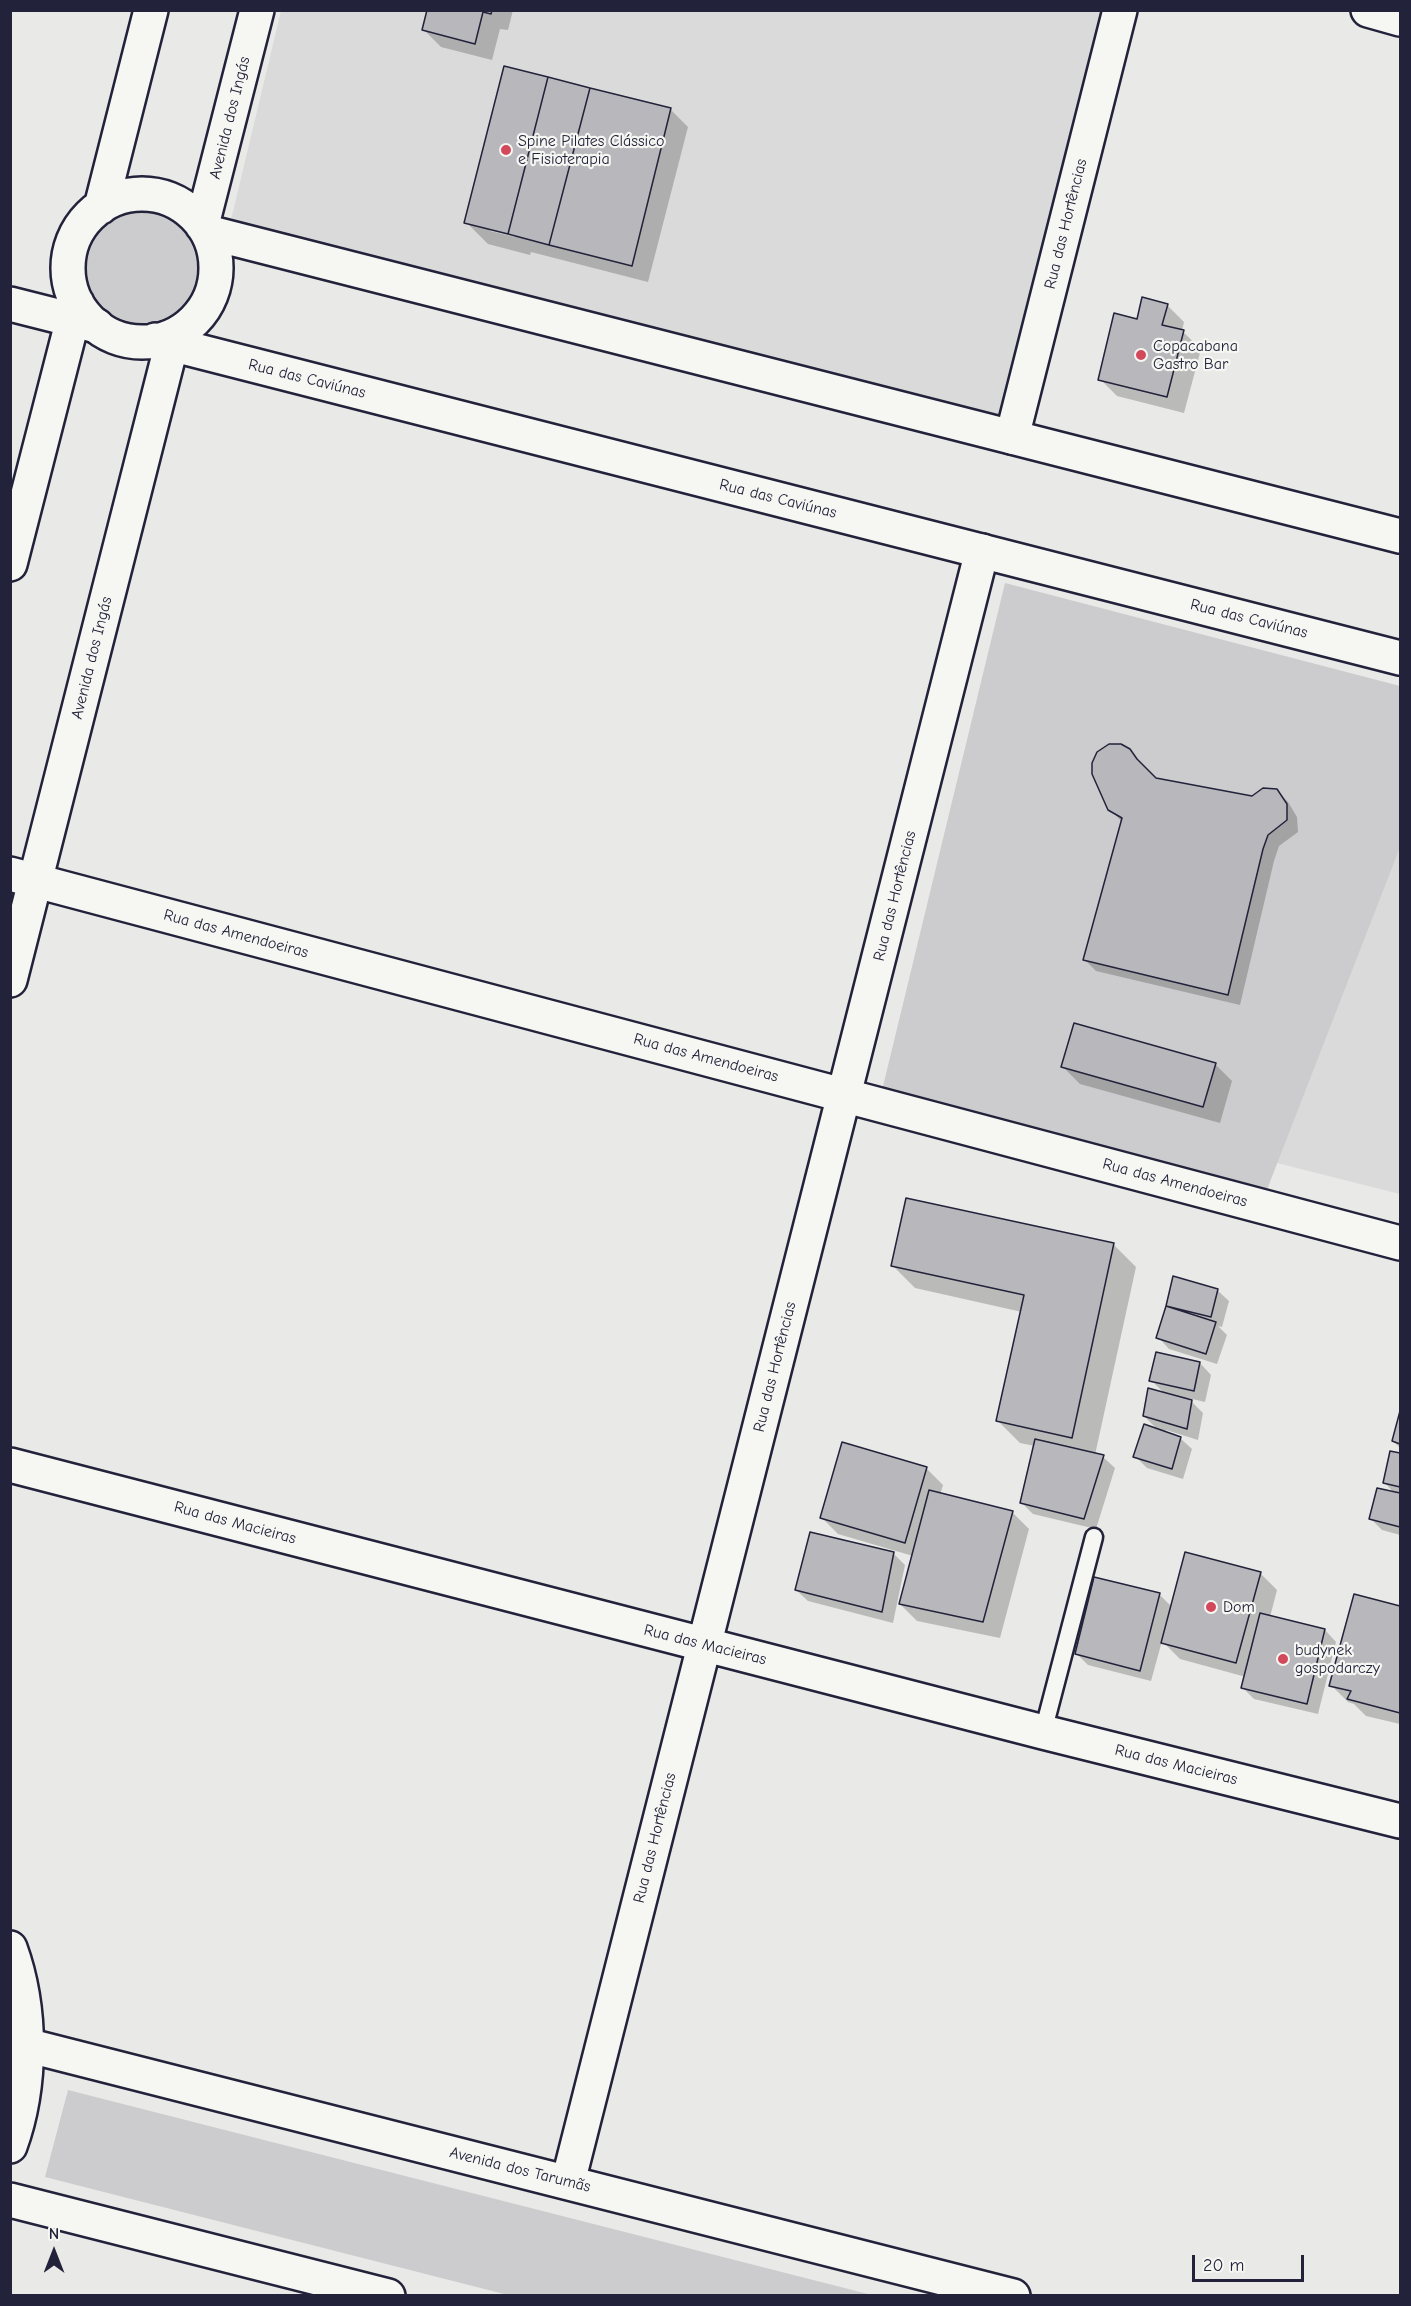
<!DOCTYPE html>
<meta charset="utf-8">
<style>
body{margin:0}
#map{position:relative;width:1411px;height:2306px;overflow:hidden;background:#e9e9e7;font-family:"Comic Neue",sans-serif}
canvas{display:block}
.frame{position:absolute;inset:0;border:12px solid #22223b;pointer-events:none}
.north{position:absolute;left:24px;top:2222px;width:60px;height:60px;-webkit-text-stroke:4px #f6f6f2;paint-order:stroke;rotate:0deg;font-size:16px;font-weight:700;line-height:24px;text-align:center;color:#22223b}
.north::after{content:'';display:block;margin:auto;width:21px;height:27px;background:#22223b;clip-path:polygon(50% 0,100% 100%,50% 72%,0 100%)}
.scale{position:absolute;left:1192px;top:2255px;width:112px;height:27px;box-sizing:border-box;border:3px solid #22223b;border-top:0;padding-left:8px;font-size:18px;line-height:21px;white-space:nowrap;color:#22223b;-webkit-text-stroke:4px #f6f6f2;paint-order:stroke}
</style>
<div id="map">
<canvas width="1411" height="2306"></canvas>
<div class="frame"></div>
<div class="north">N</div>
<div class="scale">20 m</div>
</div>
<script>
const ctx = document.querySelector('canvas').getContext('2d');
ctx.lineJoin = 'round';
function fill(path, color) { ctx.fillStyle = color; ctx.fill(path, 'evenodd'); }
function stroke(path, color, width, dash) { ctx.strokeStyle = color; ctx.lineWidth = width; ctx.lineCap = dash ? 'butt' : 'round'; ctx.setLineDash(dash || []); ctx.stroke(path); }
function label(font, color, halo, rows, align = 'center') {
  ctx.font = font + ' "Comic Neue",sans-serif'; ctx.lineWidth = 4.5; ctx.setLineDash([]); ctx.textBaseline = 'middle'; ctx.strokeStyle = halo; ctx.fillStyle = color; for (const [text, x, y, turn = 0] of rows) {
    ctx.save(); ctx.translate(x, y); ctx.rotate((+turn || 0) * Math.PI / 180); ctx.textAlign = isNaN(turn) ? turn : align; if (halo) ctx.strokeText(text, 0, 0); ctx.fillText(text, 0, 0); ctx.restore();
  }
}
const built = new Path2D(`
 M281,11H1120L1011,421L231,220Z
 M1400,843V1194L1273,1162Z`);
const green = new Path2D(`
 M87 268a55 55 0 1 1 110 0a55 55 0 1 1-110 0Z
 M1005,583L1400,686V847L1261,1205L877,1111Z
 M68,2090L872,2295H508L45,2177Z`);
const shadow = new Path2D(`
 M428,10H513L508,30L500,29L492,60L441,47L424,30Z
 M671,110L688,127L648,282L531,252L530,255L488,244L466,222ZM490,228L515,234V237L490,231Z
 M1167,305L1184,322L1182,331L1201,349L1184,413L1117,396L1100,379L1138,320Z
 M1130,750L1155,779L1253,797L1276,790L1288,802L1297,817L1298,832L1279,846L1274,861L1240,1005L1096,971L1085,960L1122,822L1110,809Z
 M1215,1064L1232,1081L1220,1123L1080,1084L1063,1067Z
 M907,1200L1114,1245L1136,1267L1095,1455L1103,1457L1115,1468L1096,1529L1033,1514L1022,1503L1035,1446L1020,1443L998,1421L1022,1312L915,1288L893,1266Z
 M1174,1278L1217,1290L1229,1301L1222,1327L1218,1326L1227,1335L1217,1364L1169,1349L1158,1337Z
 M1200,1363L1211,1375L1205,1402L1188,1398L1203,1413L1198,1440L1166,1430L1165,1433L1180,1438L1192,1449L1183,1479L1147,1468L1135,1456L1159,1431L1144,1416L1165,1394L1151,1380Z
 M1400,1417V1448L1393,1441Z
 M1391,1453L1400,1455V1535L1382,1530L1371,1519L1395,1494L1385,1483Z
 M926,1468L943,1485L940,1495L1012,1512L1029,1529L1000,1638L917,1621L900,1604L913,1556L838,1534L821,1517Z
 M812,1534L894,1554L905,1565L893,1623L808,1601L796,1590Z
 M1260,1573L1277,1590L1270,1617L1325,1630L1336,1642L1318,1714L1254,1699L1243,1688L1246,1677L1180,1659L1162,1641L1151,1681L1088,1665L1076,1653L1159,1594L1172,1607Z
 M1355,1596L1400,1608V1724L1366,1716L1354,1704L1348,1702L1331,1685Z`);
const building = new Path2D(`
 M427,10H492L491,14L483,12L475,44L422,30Z
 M504,66L548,77L508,234L464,223Z
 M548,77L590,88L549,245L508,234Z
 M590,88L671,108L632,266L549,245Z
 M1142,297L1168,304L1162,325L1184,330L1167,397L1098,380L1114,313L1137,319Z
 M1109,744H1121L1130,749L1137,759L1156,778L1252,796L1263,788L1277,789L1287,804V820L1268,835L1263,849L1228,995L1083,960L1122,818L1108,810L1092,774V763L1097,752Z
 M1074,1023L1216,1063L1203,1107L1061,1067Z
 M906,1198L1114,1243L1072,1438L996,1421L1024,1295L891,1266Z
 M1173,1276L1218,1289L1211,1317L1166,1306Z
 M1166,1306L1216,1322L1206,1354L1156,1338Z
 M1156,1352L1200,1362L1194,1391L1149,1381Z
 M1148,1388L1192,1400L1187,1429L1143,1416Z
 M1400,1411V1444L1392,1441Z
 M1144,1424L1181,1437L1172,1469L1133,1457Z
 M1035,1439L1104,1455L1084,1519L1020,1503Z
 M842,1442L927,1467L905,1543L820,1518Z
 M1390,1451L1400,1453V1487L1383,1483Z
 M1377,1488L1400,1493V1527L1369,1519Z
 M929,1490L1013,1511L983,1622L899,1604Z
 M810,1532L894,1552L882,1612L795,1590Z
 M1185,1552L1261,1572L1236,1663L1161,1643Z
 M1094,1577L1160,1593L1140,1671L1075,1654Z
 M1354,1594L1400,1606V1713L1347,1699L1351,1691L1329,1686Z
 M1260,1613L1325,1629L1307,1704L1241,1688Z`);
const lane = new Path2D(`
 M1043,1732L1094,1537`);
const street = new Path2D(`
 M1368,10L1400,19
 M10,304L97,326
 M1012,437L1120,10
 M10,874L1400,1243
 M10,1465L1043,1732L1400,1821
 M568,2182L982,551`);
const secondary = new Path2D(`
 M68 268a74 74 0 1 1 148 0a74 74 0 1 1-148 0Z
 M101,207L151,10
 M202,225L257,10
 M207,232L1400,536
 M155,340L1400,658
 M10,564L77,303
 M10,980L174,335
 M10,1948C32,2008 32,2086 10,2146
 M26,2045L1013,2296
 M10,2200L388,2296`);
const markers = [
 [506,150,6,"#d1495b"],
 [1141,355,6,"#d1495b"],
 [1211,1607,6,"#d1495b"],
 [1283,1659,6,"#d1495b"]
];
const streetNames = [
 ["Avenida dos Ingás",230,118,-76],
 ["Rua das Hortências",1066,224,-76],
 ["Rua das Caviúnas",307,379,14],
 ["Rua das Caviúnas",778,499,14],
 ["Rua das Caviúnas",1249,619,14],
 ["Avenida dos Ingás",92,658,-76],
 ["Rua das Hortências",895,896,-76],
 ["Rua das Amendoeiras",236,934,15],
 ["Rua das Amendoeiras",706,1058,15],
 ["Rua das Amendoeiras",1175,1183,15],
 ["Rua das Hortências",775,1367,-76],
 ["Rua das Macieiras",235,1523,15],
 ["Rua das Macieiras",705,1645,14],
 ["Rua das Macieiras",1176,1765,14],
 ["Rua das Hortências",655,1838,-76],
 ["Avenida dos Tarumãs",520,2170,14]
];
const poiNames = [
 ["Spine Pilates Clássico",518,141],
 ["e Fisioterapia",518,159],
 ["Copacabana",1153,346],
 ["Gastro Bar",1153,364],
 ["Dom",1223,1607],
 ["budynek",1295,1650],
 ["gospodarczy",1295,1668]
];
fill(built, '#dadada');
fill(green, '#ccccce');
fill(shadow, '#0003');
fill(building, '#b8b8bc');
stroke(building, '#22223b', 1.5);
stroke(lane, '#22223b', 21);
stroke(street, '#22223b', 38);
stroke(secondary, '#22223b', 38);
stroke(lane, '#f6f6f2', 16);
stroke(street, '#f6f6f2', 33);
stroke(secondary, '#f6f6f2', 33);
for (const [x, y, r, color] of markers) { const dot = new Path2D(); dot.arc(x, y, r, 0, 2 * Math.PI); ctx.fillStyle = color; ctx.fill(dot); stroke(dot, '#f6f6f2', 2); }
label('16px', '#22223b', '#f6f6f2', streetNames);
label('16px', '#22223b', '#f6f6f2', poiNames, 'left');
</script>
